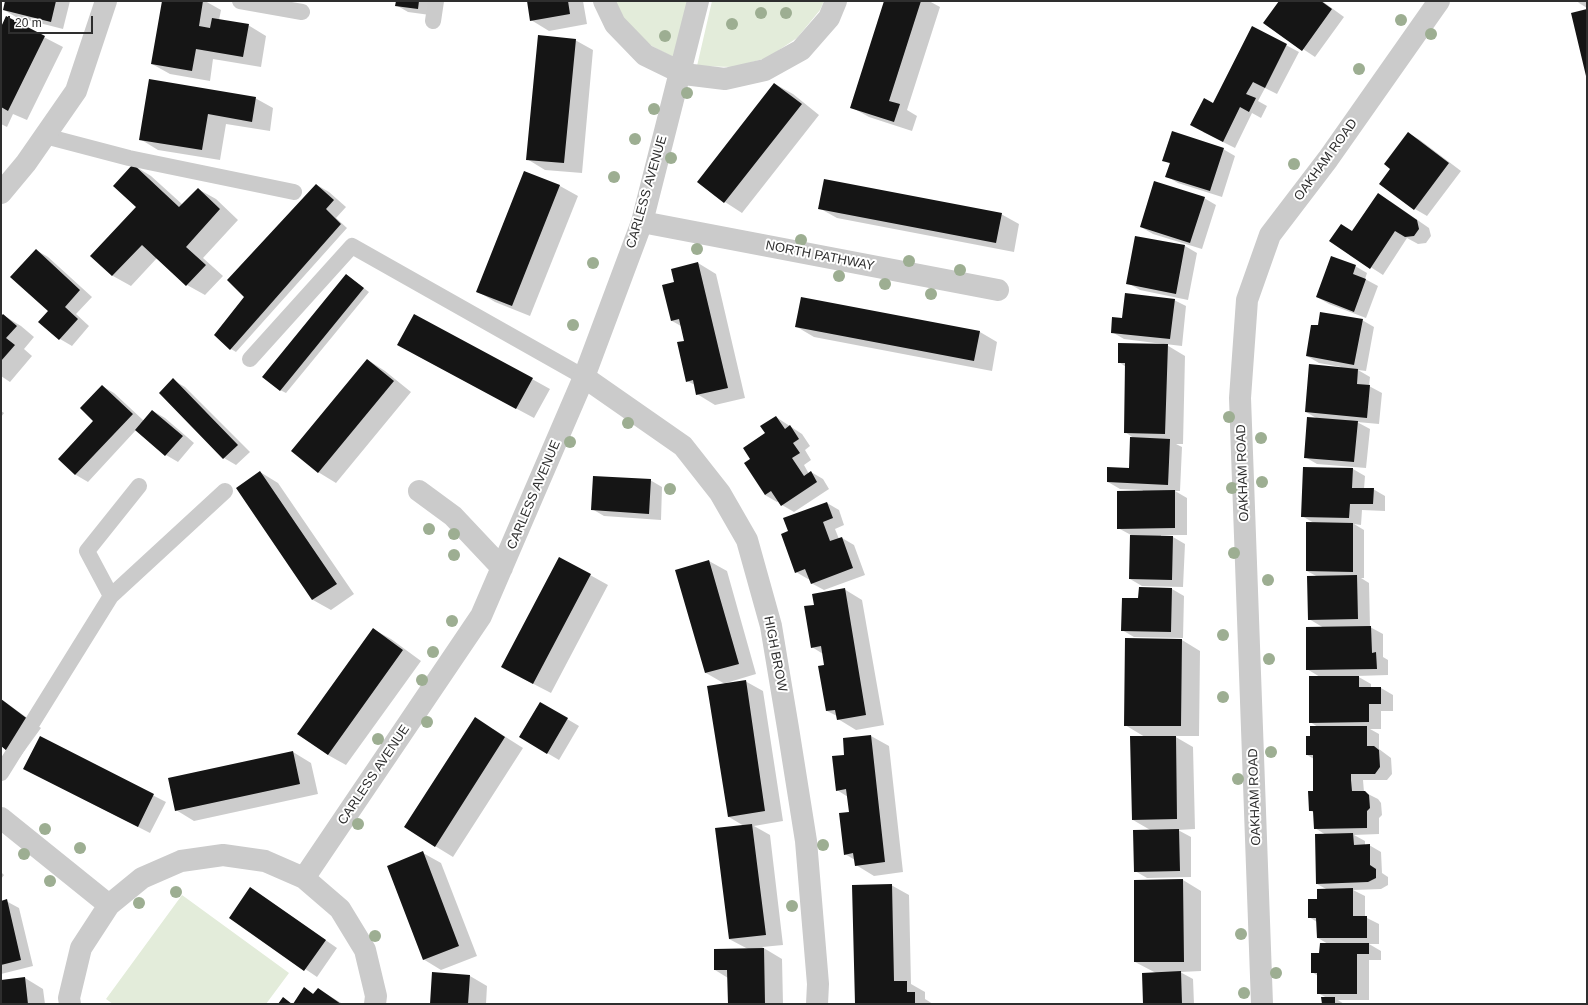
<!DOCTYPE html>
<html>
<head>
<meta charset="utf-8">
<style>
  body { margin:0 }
  #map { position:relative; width:1588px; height:1005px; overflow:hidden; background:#fff; font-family:Helvetica,sans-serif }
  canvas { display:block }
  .frame { position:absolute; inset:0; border:2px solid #2e2e2e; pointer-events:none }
  .scale { position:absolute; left:8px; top:16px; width:85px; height:18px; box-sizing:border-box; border:2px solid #2e2e2e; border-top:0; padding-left:5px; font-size:12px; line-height:14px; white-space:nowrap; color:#2e2e2e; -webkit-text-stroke:3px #fff; paint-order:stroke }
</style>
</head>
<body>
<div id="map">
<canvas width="1588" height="1005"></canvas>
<div class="frame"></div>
<div class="scale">20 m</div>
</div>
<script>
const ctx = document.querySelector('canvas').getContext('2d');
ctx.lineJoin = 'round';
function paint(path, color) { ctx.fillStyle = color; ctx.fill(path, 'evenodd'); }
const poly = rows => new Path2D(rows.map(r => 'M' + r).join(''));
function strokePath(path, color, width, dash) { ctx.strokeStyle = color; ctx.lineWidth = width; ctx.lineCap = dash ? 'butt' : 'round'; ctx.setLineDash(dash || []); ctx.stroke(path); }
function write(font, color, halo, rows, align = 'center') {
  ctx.font = font + ' Helvetica,sans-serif'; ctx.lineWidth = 4; ctx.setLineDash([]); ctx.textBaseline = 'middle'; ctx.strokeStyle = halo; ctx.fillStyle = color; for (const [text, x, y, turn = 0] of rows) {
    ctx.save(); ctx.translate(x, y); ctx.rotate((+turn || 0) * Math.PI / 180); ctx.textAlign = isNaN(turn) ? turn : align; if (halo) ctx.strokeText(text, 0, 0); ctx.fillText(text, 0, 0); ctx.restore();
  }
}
paint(poly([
  [614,1,693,1,679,60,648,44,623,19],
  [712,1,824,1,820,10,797,38,767,58,733,67,697,66],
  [182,895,289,973,266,1004,113,1004,106,999]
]), '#e3ecda');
paint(poly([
  [6,1,70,1,63,29,16,17,4,10],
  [163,1,205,1,221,10,219,20,248,25,266,36,261,67,213,59,210,81,170,74,152,64],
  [397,1,433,1,430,15,408,12,396,5],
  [528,1,583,1,587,24,549,31,531,20],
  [885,1,929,1,940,7,907,110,917,116,912,131,869,117,851,107],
  [1280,1,1322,1,1344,17,1315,57,1264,23],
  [1577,1,1587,1,1587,8,1579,3],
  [7,18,63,47,27,120,13,114,7,127,1,124,1,30],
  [1252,27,1299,52,1277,94,1265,88,1258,101,1267,106,1261,118,1252,113,1235,148,1203,132,1213,104],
  [575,40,593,50,582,173,545,170,527,159],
  [150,80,255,98,273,108,270,131,226,124,220,160,158,150,140,139],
  [775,84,793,94,819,115,742,213,725,202,698,182],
  [1408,133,1420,140,1461,171,1427,216,1415,209,1381,184,1392,169],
  [1223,149,1235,156,1222,197,1178,183,1166,176,1170,164,1164,160],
  [133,165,151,176,183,205,198,189,216,199,238,220,203,258,223,276,205,295,187,285,157,258,131,286,113,276,92,256,137,207],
  [525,172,560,186,578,196,530,316,495,302,477,291],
  [317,185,329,192,346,207,336,218,347,228,236,352,231,349,246,296],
  [1204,198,1216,205,1202,249,1153,234,1141,227],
  [1390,201,1429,228,1431,236,1426,243,1418,244,1407,238,1383,275,1330,241,1352,232],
  [819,208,1001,214,1019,224,1014,252,837,218],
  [1185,246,1197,253,1188,300,1140,290,1128,283],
  [36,250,48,257,92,297,76,314,89,326,72,346,60,339,40,322,50,311],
  [698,263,716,274,745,398,715,405,697,394,695,385,687,381,685,341,681,326,672,321,675,283],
  [1355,266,1367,273,1365,279,1378,286,1366,318,1329,304,1317,297],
  [346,275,369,292,286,393,280,390],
  [1174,300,1186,306,1182,346,1165,344,1185,356,1183,444,1176,444,1182,447,1180,491,1175,491,1187,498,1187,535,1161,535,1161,537,1173,537,1185,544,1183,587,1142,586,1130,579,1131,535,1118,528,1143,490,1120,489,1108,482,1130,469,1135,439,1125,432,1126,367,1119,362,1163,345,1163,344,1124,339,1112,332,1123,319],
  [3,315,21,326,34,337,24,349,32,356,10,382,1,376,1,318],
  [1362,320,1374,327,1366,371,1358,370,1370,377,1369,386,1382,393,1379,424,1357,422,1370,429,1366,468,1317,464,1305,457,1318,419,1306,412,1341,367,1319,363,1307,356],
  [797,327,980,332,997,342,992,371,814,337],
  [416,355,532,379,550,389,534,418],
  [368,360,385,371,411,392,336,483,318,472],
  [173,380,185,387,250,452,236,465,224,458,160,393],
  [102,386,114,393,144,421,153,411,165,418,194,443,178,462,166,455,136,430,88,482,76,475,59,459,95,421],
  [1,411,4,413,1,417],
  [776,417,802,434,810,446,805,450,811,460,804,465,809,474,811,472,823,479,829,489,794,512,782,505,779,501,777,502,765,495,751,460],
  [1353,469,1365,476,1364,489,1373,489,1385,496,1385,511,1362,510,1361,525,1354,524,1364,530,1364,578,1361,578,1369,583,1370,627,1383,634,1383,657,1388,660,1388,675,1357,676,1371,684,1371,688,1381,688,1393,695,1393,711,1381,711,1381,729,1370,729,1379,734,1379,749,1391,758,1392,774,1387,780,1363,780,1364,792,1378,799,1381,803,1382,815,1379,818,1379,834,1354,835,1365,841,1365,845,1369,845,1381,852,1382,873,1388,877,1388,885,1381,889,1353,890,1365,896,1365,917,1379,924,1379,944,1369,944,1381,951,1381,960,1369,960,1369,1000,1338,1000,1344,1004,1323,1004,1327,998,1318,993,1318,976,1312,972,1320,954,1328,944,1318,938,1317,922,1309,917,1318,900,1328,890,1317,884,1326,835,1315,828,1314,813,1310,810,1314,792,1314,759,1307,755,1311,737,1318,727,1310,722,1320,677,1307,669,1324,628,1309,619,1318,577,1307,571,1314,523,1302,516],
  [260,472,278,483,354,594,331,610,313,600,237,488],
  [650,480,662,487,661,520,604,516,592,509],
  [827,503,839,510,844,525,835,529,839,539,842,538,854,545,865,575,824,590,811,583,810,579,808,579,796,572,789,532],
  [709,561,727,571,756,674,726,683,726,684,745,681,763,691,783,821,754,826,770,835,783,945,762,947,782,959,783,1004,729,1004,728,978,715,970,748,949,729,939,744,826,729,817,725,684,706,673,676,571],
  [590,575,608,585,551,693,520,677],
  [1140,588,1172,589,1184,596,1183,638,1134,637,1122,630,1139,599],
  [844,589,862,600,884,725,856,730,838,719,837,716,827,711,825,666,823,654,812,647,815,605],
  [373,629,391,639,421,661,346,765,328,755,299,734],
  [1182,640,1200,651,1199,736,1174,736,1193,747,1195,829,1178,830,1191,837,1191,877,1147,878,1135,871,1152,831,1133,820,1145,737,1125,725],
  [1,699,41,728,20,757,1,745],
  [540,703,579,726,559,760,520,737],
  [493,729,523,748,453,857,435,846],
  [871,736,889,746,903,872,874,876,856,865,855,860,845,854,850,813,848,797,837,790,846,756],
  [40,738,166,802,150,833,24,769],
  [293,752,311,763,318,794,194,821,176,810],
  [423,853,441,863,477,956,441,970,423,959],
  [1,872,4,875,1,879],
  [1183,880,1201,891,1201,971,1180,972,1193,979,1194,1004,1144,1004,1156,973,1135,962],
  [891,885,909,895,911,984,925,992,925,999,933,1004,856,1004],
  [262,896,337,948,317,977,230,918],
  [6,901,19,908,33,966,1,974,1,902],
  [470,976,487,986,486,1004,431,1004],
  [25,978,43,989,45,1004,1,1004,1,981],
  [304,989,314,994,318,989,343,1004,294,1004]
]), '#0003');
paint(poly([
  [5,1,56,1,51,22,3,10],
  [162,1,203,1,199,26,210,28,212,18,249,24,243,57,196,49,192,71,151,64],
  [396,1,419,1,418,9,395,6],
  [527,1,568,1,570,14,530,21],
  [884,1,921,1,889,101,900,104,894,122,850,108],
  [1279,1,1321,1,1332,9,1302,51,1263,23],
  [1587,9,1587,76,1586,76,1571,13],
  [6,16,45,36,8,111,1,107,1,27],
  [1252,26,1287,44,1265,88,1253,82,1246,94,1256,98,1249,112,1240,107,1223,142,1190,125,1204,98,1213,103],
  [538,35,576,39,564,163,526,160],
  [149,79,256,97,252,122,208,114,202,150,139,140],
  [774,83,802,104,724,203,697,182],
  [1172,131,1224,148,1210,191,1165,177,1170,163,1162,161],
  [1408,132,1449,163,1414,210,1379,184,1390,169,1384,164],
  [133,164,179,207,198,188,220,209,186,247,206,265,186,286,142,245,112,276,90,256,136,207,113,186],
  [524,171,560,185,512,306,476,292],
  [824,179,1002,213,996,243,818,209],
  [1154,181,1205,197,1190,243,1140,227],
  [316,184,334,200,326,209,341,224,230,350,214,335,244,297,227,280],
  [1378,193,1417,220,1419,229,1414,236,1405,237,1395,231,1370,269,1329,241,1341,224,1352,231],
  [1135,236,1185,245,1176,294,1126,284],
  [36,249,80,290,65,307,78,319,59,340,38,322,48,311,10,277],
  [1331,256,1356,265,1353,274,1366,279,1354,312,1316,297],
  [698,262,728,388,696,395,693,380,686,382,677,342,684,341,679,319,671,321,662,285,674,282,671,269],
  [346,274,364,288,280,391,262,377],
  [1125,293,1175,299,1170,339,1111,333,1112,317,1122,318],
  [801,297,980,331,974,361,795,327],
  [1320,312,1363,319,1354,365,1306,356,1311,325,1318,325],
  [3,314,17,326,6,338,15,345,1,361,1,316],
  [414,314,533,378,516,409,397,345],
  [1118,343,1168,344,1165,434,1124,433,1125,363,1118,363],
  [367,359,394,381,318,473,291,451],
  [1309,364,1358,369,1357,384,1370,385,1367,418,1305,412],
  [173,378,238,445,223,459,159,393],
  [102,385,133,414,75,475,58,459,93,421,80,408],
  [152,410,183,436,165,456,135,430],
  [776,416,785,429,790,425,799,439,793,443,800,453,792,458,804,476,811,471,817,482,781,506,771,491,765,495,744,463,750,459,743,448,765,433,760,426],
  [1307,417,1358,421,1354,462,1304,458],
  [1130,437,1170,439,1168,485,1107,482,1107,467,1129,468],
  [1303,467,1353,468,1352,488,1374,488,1373,504,1350,504,1349,518,1301,517],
  [260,471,337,584,312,600,236,488],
  [593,476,651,479,649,514,591,510],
  [1175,490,1175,528,1117,529,1117,491],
  [827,502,833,518,823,522,830,541,842,537,853,568,811,584,805,569,795,573,781,534,788,531,783,518],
  [1306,522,1353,523,1353,572,1306,571],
  [1130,535,1173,536,1172,580,1129,579],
  [559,557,591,574,533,684,501,667],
  [709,560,739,664,705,673,675,570],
  [1357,575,1358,619,1308,620,1307,576],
  [1139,587,1172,588,1171,632,1121,631,1122,598,1138,598],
  [845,588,866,715,837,720,835,710,826,711,818,666,824,665,821,646,811,648,804,606,814,605,812,594],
  [1371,626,1372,653,1376,652,1377,669,1306,670,1306,627],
  [373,628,403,650,328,755,297,734],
  [1125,638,1182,639,1181,726,1124,726],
  [1309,676,1359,676,1359,687,1381,687,1381,704,1369,704,1369,722,1309,723],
  [746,680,765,811,728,817,707,686],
  [1,699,29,720,7,751,1,746],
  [540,702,568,718,547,754,519,737],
  [475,717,505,737,435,847,404,827],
  [1310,726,1367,726,1367,746,1374,746,1379,750,1380,767,1375,774,1351,774,1351,780,1352,791,1365,791,1369,795,1370,808,1367,811,1367,828,1314,829,1313,811,1309,811,1308,791,1313,791,1313,755,1306,755,1306,736,1310,736],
  [871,735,885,862,855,866,853,853,844,855,839,813,849,812,846,789,836,791,832,756,844,755,843,738],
  [40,736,154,794,138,827,23,769],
  [1130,736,1176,736,1177,819,1132,820],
  [293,751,300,784,175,811,168,778],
  [752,824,766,935,729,939,715,828],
  [1179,829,1180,871,1134,872,1133,830],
  [1353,833,1354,845,1370,844,1370,865,1376,869,1376,878,1368,882,1316,884,1315,834],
  [423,851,459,946,423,960,387,866],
  [1183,879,1184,962,1134,962,1134,880],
  [892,884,894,981,907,981,907,992,915,992,915,1004,855,1004,852,885],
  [250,887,326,940,304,971,229,918],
  [1353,888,1353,916,1367,916,1367,938,1317,938,1316,918,1308,918,1308,899,1317,899,1317,889],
  [7,899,21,960,1,965,1,901],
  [1320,943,1369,943,1369,954,1357,954,1357,994,1317,994,1317,973,1311,973,1311,953,1319,953],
  [764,948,765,1004,728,1004,727,970,714,970,714,949],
  [1181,971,1182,1004,1143,1004,1142,973],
  [432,972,470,975,468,1004,430,1004],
  [25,977,28,1004,1,1004,1,980],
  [304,987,313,994,318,988,341,1004,293,1004],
  [283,997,292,1004,278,1004],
  [1321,997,1335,997,1335,1004,1322,1004]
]), '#151515');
strokePath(poly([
  [240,1,302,12],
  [433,21,436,1],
  [45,136,129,158,294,192],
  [250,359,352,246,584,377],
  [111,596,87,551,139,486],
  [1,773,111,596,225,491]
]), '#cbcbcb', 16);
strokePath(poly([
  [604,1,615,24,645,55,684,74,725,79,765,70,801,50,829,18,836,1],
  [1,193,26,163,76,91,106,1],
  [642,222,998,290],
  [584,377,683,446,720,493,747,540,771,626,788,728,806,841,818,984,817,1004],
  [419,491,453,516,502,568],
  [1,818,109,905],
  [304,878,481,616,584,377,642,222,698,1],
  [70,1004,69,998,81,948,109,905,142,878,181,861,223,855,265,861,304,878,340,909,365,950,376,996,375,1004],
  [1262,1004,1240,398,1247,300,1270,235,1328,159,1439,1]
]), '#cbcbcb', 22);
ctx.fillStyle = '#9dae92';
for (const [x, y] of [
  [761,13],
  [786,13],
  [1401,20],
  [732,24],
  [1431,34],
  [665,36],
  [1359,69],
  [687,93],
  [654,109],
  [635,139],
  [671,158],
  [1294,164],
  [614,177],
  [801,240],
  [697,249],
  [909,261],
  [593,263],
  [960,270],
  [839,276],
  [885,284],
  [931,294],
  [573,325],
  [1229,417],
  [628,423],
  [1261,438],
  [570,442],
  [1262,482],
  [1232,488],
  [670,489],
  [429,529],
  [454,534],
  [1234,553],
  [454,555],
  [1268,580],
  [452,621],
  [1223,635],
  [433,652],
  [1269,659],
  [422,680],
  [1223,697],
  [427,722],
  [378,739],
  [1271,752],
  [1238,779],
  [358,824],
  [45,829],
  [823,845],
  [80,848],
  [24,854],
  [50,881],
  [176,892],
  [139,903],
  [792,906],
  [1241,934],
  [375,936],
  [1276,973],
  [1244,993]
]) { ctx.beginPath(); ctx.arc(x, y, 6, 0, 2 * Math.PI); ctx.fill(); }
write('13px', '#2e2e2e', '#fff', [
  ["OAKHAM ROAD",1326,160,-54],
  ["CARLESS AVENUE",647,192,-74],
  ["NORTH PATHWAY",820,256,11],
  ["OAKHAM ROAD",1243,473,-92],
  ["CARLESS AVENUE",534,495,-67],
  ["HIGH BROW",775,654,79],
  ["CARLESS AVENUE",374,775,-56],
  ["OAKHAM ROAD",1255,797,-92]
]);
</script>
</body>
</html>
